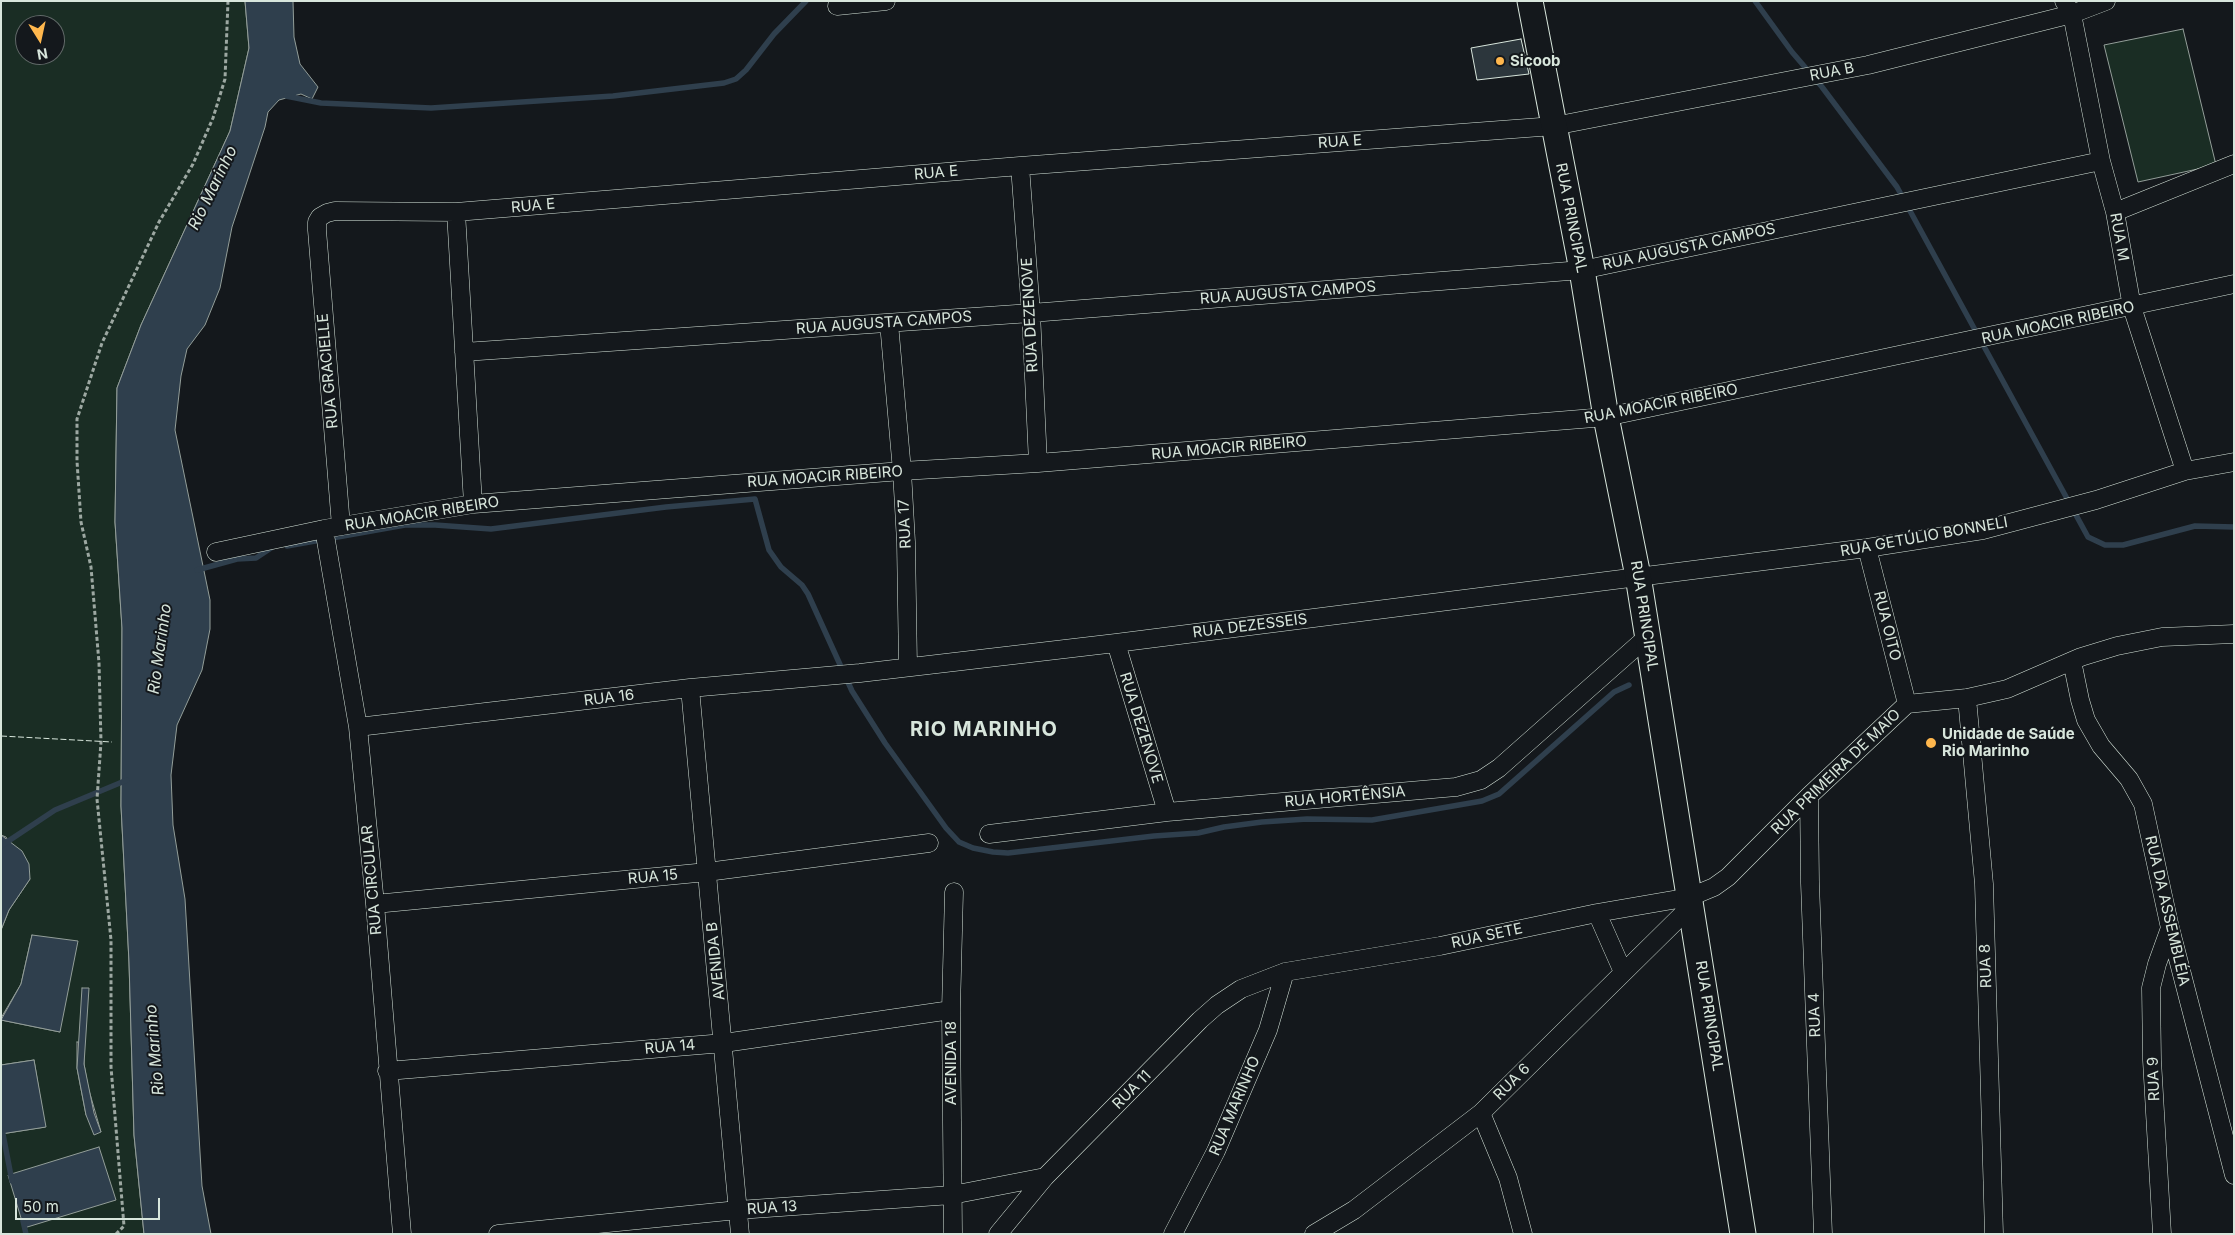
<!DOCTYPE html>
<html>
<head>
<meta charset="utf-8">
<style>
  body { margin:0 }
  #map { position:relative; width:2235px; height:1235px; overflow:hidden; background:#14181c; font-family:Inter,sans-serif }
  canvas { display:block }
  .frame { position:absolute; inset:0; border:2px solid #d8e6dc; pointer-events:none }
  .north { position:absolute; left:15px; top:15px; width:50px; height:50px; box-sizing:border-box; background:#14181c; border:1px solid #626a69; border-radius:50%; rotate:170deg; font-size:14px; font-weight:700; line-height:20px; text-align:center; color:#d8e6dc }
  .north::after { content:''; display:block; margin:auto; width:18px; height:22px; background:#ffb74d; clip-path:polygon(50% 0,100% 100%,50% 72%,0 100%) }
  .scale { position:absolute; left:15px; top:1198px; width:145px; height:22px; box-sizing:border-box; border:2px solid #d8e6dc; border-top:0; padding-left:6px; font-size:15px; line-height:18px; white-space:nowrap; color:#d8e6dc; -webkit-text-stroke:4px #14181c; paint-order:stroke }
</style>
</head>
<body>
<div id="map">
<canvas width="2235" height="1235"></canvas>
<div class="frame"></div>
<div class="north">N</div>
<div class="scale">50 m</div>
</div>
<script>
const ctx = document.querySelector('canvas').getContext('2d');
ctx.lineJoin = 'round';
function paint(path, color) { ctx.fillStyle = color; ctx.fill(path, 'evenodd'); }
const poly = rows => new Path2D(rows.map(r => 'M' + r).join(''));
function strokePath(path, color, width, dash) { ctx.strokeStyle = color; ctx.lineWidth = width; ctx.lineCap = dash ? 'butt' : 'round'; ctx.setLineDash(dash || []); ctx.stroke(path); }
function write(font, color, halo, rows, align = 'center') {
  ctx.font = font + ' Inter,sans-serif'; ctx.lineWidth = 4; ctx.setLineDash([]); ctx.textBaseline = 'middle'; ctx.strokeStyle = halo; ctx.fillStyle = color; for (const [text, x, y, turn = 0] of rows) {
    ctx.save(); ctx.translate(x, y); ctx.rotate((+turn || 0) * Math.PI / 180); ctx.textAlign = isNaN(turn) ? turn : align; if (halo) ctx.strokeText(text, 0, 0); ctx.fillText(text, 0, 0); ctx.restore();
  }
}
const green = poly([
  [1,1,245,1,249,48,230,131,141,325,117,388,115,522,122,628,121,806,129,962,134,1135,144,1234,1,1234,1,1134,45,1127,34,1060,1,1065,1,1020,60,1032,32,935,21,984,1,1018,1,930,9,910,30,879,6,837,1,835,1,1],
  [25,25,55,25,55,55,25,55,25,25],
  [77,1042,84,1043,84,1064,88,1087,101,1132,86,1115,77,1068,77,1042],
  [2183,29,2216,165,2138,182,2104,45,2183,29]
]);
paint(green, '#1a2d24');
strokePath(green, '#939e99', 1);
const water = poly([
  [245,1,293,1,294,37,300,64,318,87,312,99,301,94,279,100,268,112,265,127,232,227,220,288,205,325,187,349,181,376,175,430,210,600,210,629,202,670,177,725,171,775,173,825,185,899,202,1186,211,1234,144,1234,134,1135,129,962,121,806,122,628,115,522,117,388,141,325,230,131,249,48,245,1],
  [1,835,22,851,29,864,30,879,9,910,1,930,1,835],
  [32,935,78,941,60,1032,1,1020,21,984,32,935],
  [82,988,89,988,84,1064,94,1113,101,1132,94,1135,86,1115,77,1068,82,988],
  [34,1060,46,1127,1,1134,1,1065,34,1060],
  [99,1147,116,1200,24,1228,8,1175,99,1147]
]);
paint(water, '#2f3f4d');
strokePath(water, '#939e99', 1);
strokePath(poly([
  [1755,1,1792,52,1822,87,1897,187,2088,537,2105,545,2123,545,2195,526,2234,527],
  [286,96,321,103,431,108,613,96,724,83,736,79,746,70,774,34,806,1],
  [287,546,405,525,435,525,491,529,666,507,755,499,769,550,781,567,802,585,808,594,852,691,885,743,946,828,959,842,973,848,993,852,1008,853,1154,836,1198,833,1224,827,1262,822,1307,819,1372,820,1482,801,1499,794,1614,692,1629,685],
  [197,570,237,559,256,558,271,548],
  [1,846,55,810,127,780],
  [2,1129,12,1181],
  [23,1221,26,1234]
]), '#2f3f4d', 5.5);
const building = poly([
  [1521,39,1529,74,1477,80,1471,48,1521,39]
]);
paint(building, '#2c363c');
strokePath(building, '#d8e6dc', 1);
const minor = poly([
  [2064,1,2072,14,2101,161,2115,212,2132,307,2185,471],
  [837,6,886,1],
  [1020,166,1031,313,1038,463],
  [456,212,473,504],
  [2115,212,2234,164],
  [889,323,902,471,906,542,908,666],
  [464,352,1031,313,1582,270,2101,161],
  [341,526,317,230,317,222,320,217,327,213,335,211,456,212,1020,166,1554,126,1868,65,2072,14,2106,1],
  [324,529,358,727,375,904,402,1234],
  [1867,548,1907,704],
  [216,552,324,529,473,504,902,471,1038,463,1606,417,2234,284],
  [1116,643,1167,812],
  [2072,661,2080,700,2086,720,2101,746,2129,779,2143,804,2170,928,2234,1175],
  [690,688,740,1234],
  [1967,698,1984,884,1994,1234],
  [358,727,690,688,860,673,1116,643,1867,548,1983,530,2096,500,2185,471,2234,462],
  [1809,796,1810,883,1823,1234],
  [989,834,1167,812,1456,787,1481,780,1499,768,1647,637],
  [375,904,707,872,929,843],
  [1597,913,1623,972],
  [387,1071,724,1043,951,1010],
  [1481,1113,1508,1178,1523,1234],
  [498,1234,738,1210,952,1195,1045,1177],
  [953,1234,951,1010,954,892],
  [998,1234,1045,1177,1200,1020,1217,1005,1241,989,1285,972,1440,946,1597,913,1690,897,1714,887,1728,877,1809,796,1907,704,1967,698,2007,689,2081,657,2117,646,2162,637,2234,634],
  [1173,1234,1216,1151,1268,1030,1285,972],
  [1314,1234,1354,1210,1481,1113,1691,906],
  [2162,1234,2152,1060,2151,988,2157,964,2170,928]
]);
const secondary = poly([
  [1530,1,1582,270,1606,417,1638,576,1743,1234]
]);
strokePath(minor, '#d8e6dc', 19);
strokePath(secondary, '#d8e6dc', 27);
strokePath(poly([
  [116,1234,124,1226,111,1067,111,940,97,799,101,742,99,663,91,567,81,522,77,461,77,419,102,343,159,222,193,164,213,118,225,79,228,1]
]), '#9da8a2', 3, [4, 2.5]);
strokePath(minor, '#14181c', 18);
strokePath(secondary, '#14181c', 25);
strokePath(poly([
  [1,736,112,742]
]), '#d8e6dc', 1, [6, 2.5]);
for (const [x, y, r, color] of [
  [1500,61,5,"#ffb74d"],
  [1931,743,6,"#ffb74d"]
]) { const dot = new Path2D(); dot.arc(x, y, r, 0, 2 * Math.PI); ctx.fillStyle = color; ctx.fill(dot); strokePath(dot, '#14181c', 2); }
write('bold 15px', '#d8e6dc', '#14181c', [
  ["Sicoob",1510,61],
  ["Unidade de Saúde",1942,734],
  ["Rio Marinho",1942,751]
], 'left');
write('15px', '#d8e6dc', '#14181c', [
  ["RUA B",1832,72,-11],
  ["RUA E",1340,142,-4],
  ["RUA E",936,173,-5],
  ["RUA E",533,206,-5],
  ["RUA PRINCIPAL",1571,218,79],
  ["RUA M",2119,237,80],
  ["RUA AUGUSTA CAMPOS",1689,247,-12],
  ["RUA AUGUSTA CAMPOS",1288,293,-4],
  ["RUA DEZENOVE",1030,315,-93],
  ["RUA AUGUSTA CAMPOS",884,323,-4],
  ["RUA MOACIR RIBEIRO",2058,323,-12],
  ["RUA GRACIELLE",328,371,-95],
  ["RUA MOACIR RIBEIRO",1661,404,-11],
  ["RUA MOACIR RIBEIRO",1229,448,-5],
  ["RUA MOACIR RIBEIRO",825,477,-4],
  ["RUA MOACIR RIBEIRO",422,514,-9],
  ["RUA 17",905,524,-93],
  ["RUA GETÚLIO BONNELI",1924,537,-10],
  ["RUA PRINCIPAL",1644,616,81],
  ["RUA DEZESSEIS",1250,626,-7],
  ["RUA OITO",1887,626,76],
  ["RUA 16",609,698,-7],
  ["RUA DEZENOVE",1141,728,73],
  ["RUA PRIMEIRA DE MAIO",1836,772,-44],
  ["RUA HORTÊNSIA",1345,797,-5],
  ["RUA 15",653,877,-5],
  ["RUA CIRCULAR",372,880,-95],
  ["RUA DA ASSEMBLÉIA",2167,911,77],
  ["RUA SETE",1487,936,-12],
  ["AVENIDA B",716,961,-96],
  ["RUA 8",1986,966,-92],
  ["RUA 4",1815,1015,-92],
  ["RUA PRINCIPAL",1709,1016,81],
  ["RUA 14",670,1047,-5],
  ["AVENIDA 18",951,1063,-90],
  ["RUA 9",2154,1079,-92],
  ["RUA 6",1512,1082,-45],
  ["RUA 11",1132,1090,-45],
  ["RUA MARINHO",1235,1106,-67],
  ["RUA 13",772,1208,-4]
]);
write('italic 16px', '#d8e6dc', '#14181c', [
  ["Rio Marinho",213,188,-64],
  ["Rio Marinho",160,649,-82],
  ["Rio Marinho",155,1050,-95]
]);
ctx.letterSpacing = '1px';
write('bold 20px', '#d8e6dc', '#14181c', [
  ["RIO MARINHO",984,730]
]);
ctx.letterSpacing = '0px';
</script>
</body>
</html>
